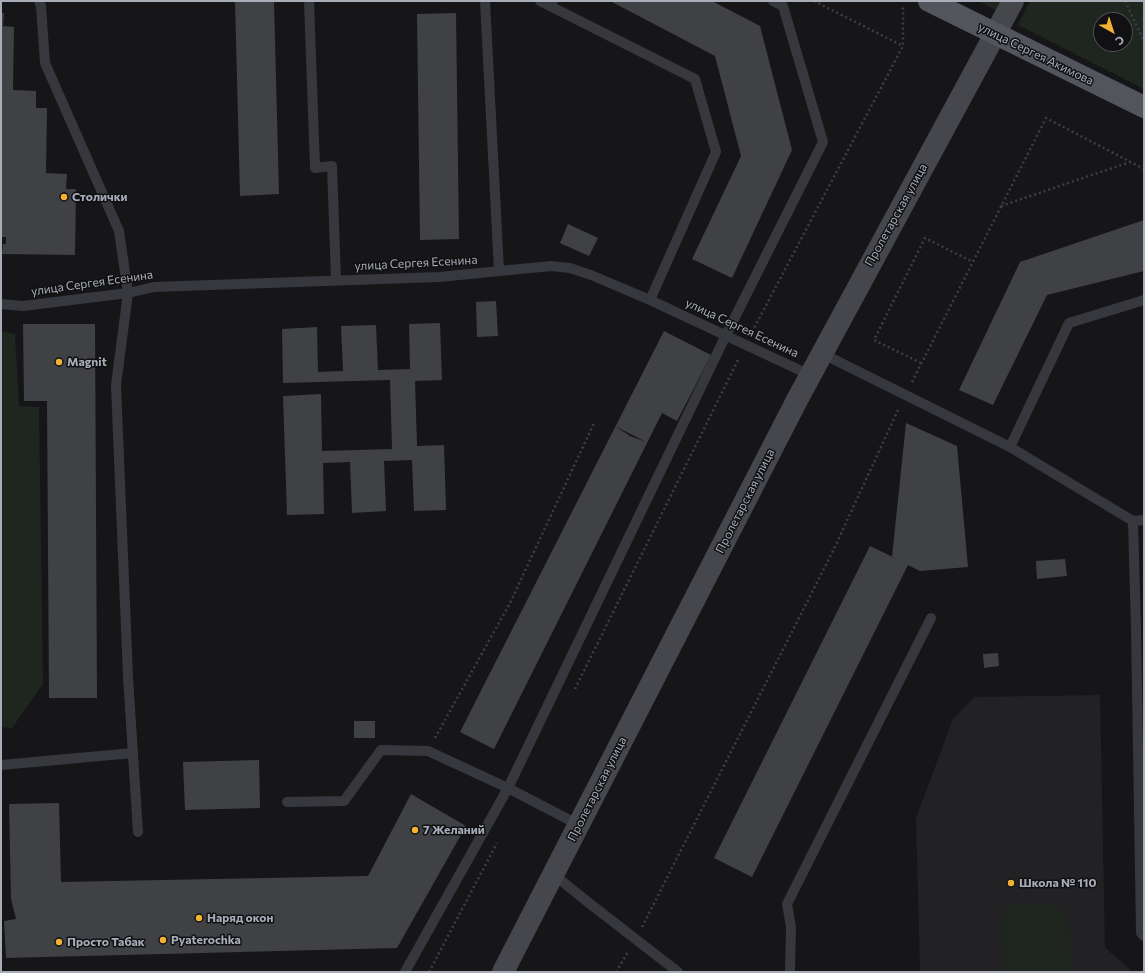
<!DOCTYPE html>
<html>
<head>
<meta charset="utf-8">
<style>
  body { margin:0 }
  #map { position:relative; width:1145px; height:973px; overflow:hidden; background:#161618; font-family:Commissioner,sans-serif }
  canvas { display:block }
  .frame { position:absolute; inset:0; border:2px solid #a8adb8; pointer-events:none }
  .north { position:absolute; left:1093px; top:12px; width:40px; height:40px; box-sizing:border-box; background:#111113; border:1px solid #4d4f55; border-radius:50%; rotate:141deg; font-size:11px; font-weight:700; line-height:16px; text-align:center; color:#a8adb8 }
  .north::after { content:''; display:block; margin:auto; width:14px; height:18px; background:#f2b134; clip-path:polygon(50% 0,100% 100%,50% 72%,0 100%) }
</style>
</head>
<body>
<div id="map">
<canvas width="1145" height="973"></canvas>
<div class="frame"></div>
<div class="north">С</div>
</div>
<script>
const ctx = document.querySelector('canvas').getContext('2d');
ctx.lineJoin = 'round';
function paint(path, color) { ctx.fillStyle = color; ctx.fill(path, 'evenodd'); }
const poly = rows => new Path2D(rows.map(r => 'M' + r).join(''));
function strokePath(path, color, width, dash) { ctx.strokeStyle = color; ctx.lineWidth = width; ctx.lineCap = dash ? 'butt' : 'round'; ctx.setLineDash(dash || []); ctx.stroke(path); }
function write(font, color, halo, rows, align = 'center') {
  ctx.font = font + ' Commissioner,sans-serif'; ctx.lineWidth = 3; ctx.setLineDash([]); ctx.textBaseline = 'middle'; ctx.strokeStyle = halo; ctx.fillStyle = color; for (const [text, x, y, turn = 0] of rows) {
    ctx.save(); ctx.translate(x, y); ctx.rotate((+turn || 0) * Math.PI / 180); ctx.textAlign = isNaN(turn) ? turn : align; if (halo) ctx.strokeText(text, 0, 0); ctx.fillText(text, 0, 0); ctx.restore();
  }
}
paint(poly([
  [1100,695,1105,948,1133,972,920,972,916,818,953,719,974,697]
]), '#222225');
paint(poly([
  [978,1,1003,1,998,11],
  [1030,1,1144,1,1144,89,1018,25],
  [1101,20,1125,20,1125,44,1101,44],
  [1,331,15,334,19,406,39,407,43,684,12,728,1,727],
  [1013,904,1055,905,1065,912,1068,921,1071,972,1004,972,1003,916,1005,909]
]), '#1e261f');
paint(poly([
  [235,1,274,1,279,194,240,196],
  [613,1,712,1,760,26,792,150,732,278,692,259,741,156,715,56,612,2],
  [1,13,4,13,3,26,14,27,13,90,36,91,36,108,47,108,46,173,67,174,66,189,76,189,75,255,2,254,3,244,6,244,6,237,1,237],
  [456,13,459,239,420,240,417,14],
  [1144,220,1144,271,1047,295,993,405,959,390,1020,262],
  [568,224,598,238,589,256,560,243],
  [496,301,498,336,477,337,476,302],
  [440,323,442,380,415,381,417,446,444,445,446,510,414,511,412,460,384,461,386,511,352,513,350,462,323,463,324,514,287,515,283,396,321,394,322,451,392,449,390,380,283,383,282,329,317,327,318,372,343,371,341,326,376,325,378,370,410,369,409,324],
  [23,324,95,324,97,698,49,698,47,401,24,401],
  [664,331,711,355,677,421,662,413,494,749,460,732],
  [615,426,646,442,630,436],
  [906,423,957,446,968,567,920,571,908,565,752,877,714,858,870,546,901,561,892,557],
  [1065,559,1067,576,1037,579,1036,561],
  [998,653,999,666,984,668,983,654],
  [354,721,375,721,375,738,354,738],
  [259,760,260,808,185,810,183,762],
  [411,794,466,826,397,948,6,958,4,921,16,919,11,899,9,804,59,803,61,882,368,876]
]), '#404145');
strokePath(poly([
  [814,1,903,46],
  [1125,1,1144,41],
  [1001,206,1130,162],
  [752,332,903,46,903,6],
  [921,363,874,340,925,238,973,262],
  [912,382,1046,118,1144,169],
  [575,689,739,358],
  [435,738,510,603,595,421],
  [642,927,833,551,899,408],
  [429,972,497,843],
  [616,972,628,952]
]), '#3d3f44', 2.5, [2, 3]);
strokePath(poly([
  [39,1,41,6,45,63,119,231,128,293,116,385,128,677,138,832],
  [309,1,315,168,332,166,336,280],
  [485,1,499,271],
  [540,1,550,6,553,1],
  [550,6,695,79,716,152,650,300],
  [1,304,23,306,128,293,154,287,439,277,551,266,570,268,591,275,650,300,810,375],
  [821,353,1010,447,1133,521,1144,520],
  [1010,447,1069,323,1144,300],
  [1133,521,1136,628,1141,933,1144,936],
  [1,765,133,753],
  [287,802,344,801,381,750,428,751,508,788,579,825],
  [553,874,589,903,678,972],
  [405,972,508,788,726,335,823,142,783,6,773,1],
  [790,972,791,927,787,904,931,618]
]), '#37383d', 10);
strokePath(poly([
  [503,972,797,400,1013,1]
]), '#45474d', 22);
strokePath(poly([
  [929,1,1144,107]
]), '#53555c', 22);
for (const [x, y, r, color] of [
  [64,197,4,"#f2b134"],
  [59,362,4,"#f2b134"],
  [415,830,4,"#f2b134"],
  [1011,883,4,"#f2b134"],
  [199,918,4,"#f2b134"],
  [163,940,4,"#f2b134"],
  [59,942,4,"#f2b134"]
]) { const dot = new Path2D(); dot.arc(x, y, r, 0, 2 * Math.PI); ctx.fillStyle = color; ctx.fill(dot); strokePath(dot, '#111113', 1.5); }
write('12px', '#a8adb8', '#111113', [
  ["улица Сергея Акимова",1036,54,26],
  ["Пролетарская улица",896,215,-61],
  ["улица Сергея Есенина",416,263,-3],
  ["улица Сергея Есенина",92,283,-8],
  ["улица Сергея Есенина",742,328,25],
  ["Пролетарская улица",745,501,-63],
  ["Пролетарская улица",597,789,-63]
]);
write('bold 12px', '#a8adb8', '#111113', [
  ["Столички",72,197],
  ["Magnit",67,362],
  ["7 Желаний",423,830],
  ["Школа № 110",1019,883],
  ["Наряд окон",207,918],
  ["Pyaterochka",171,940],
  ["Просто Табак",67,942]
], 'left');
</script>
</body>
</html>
